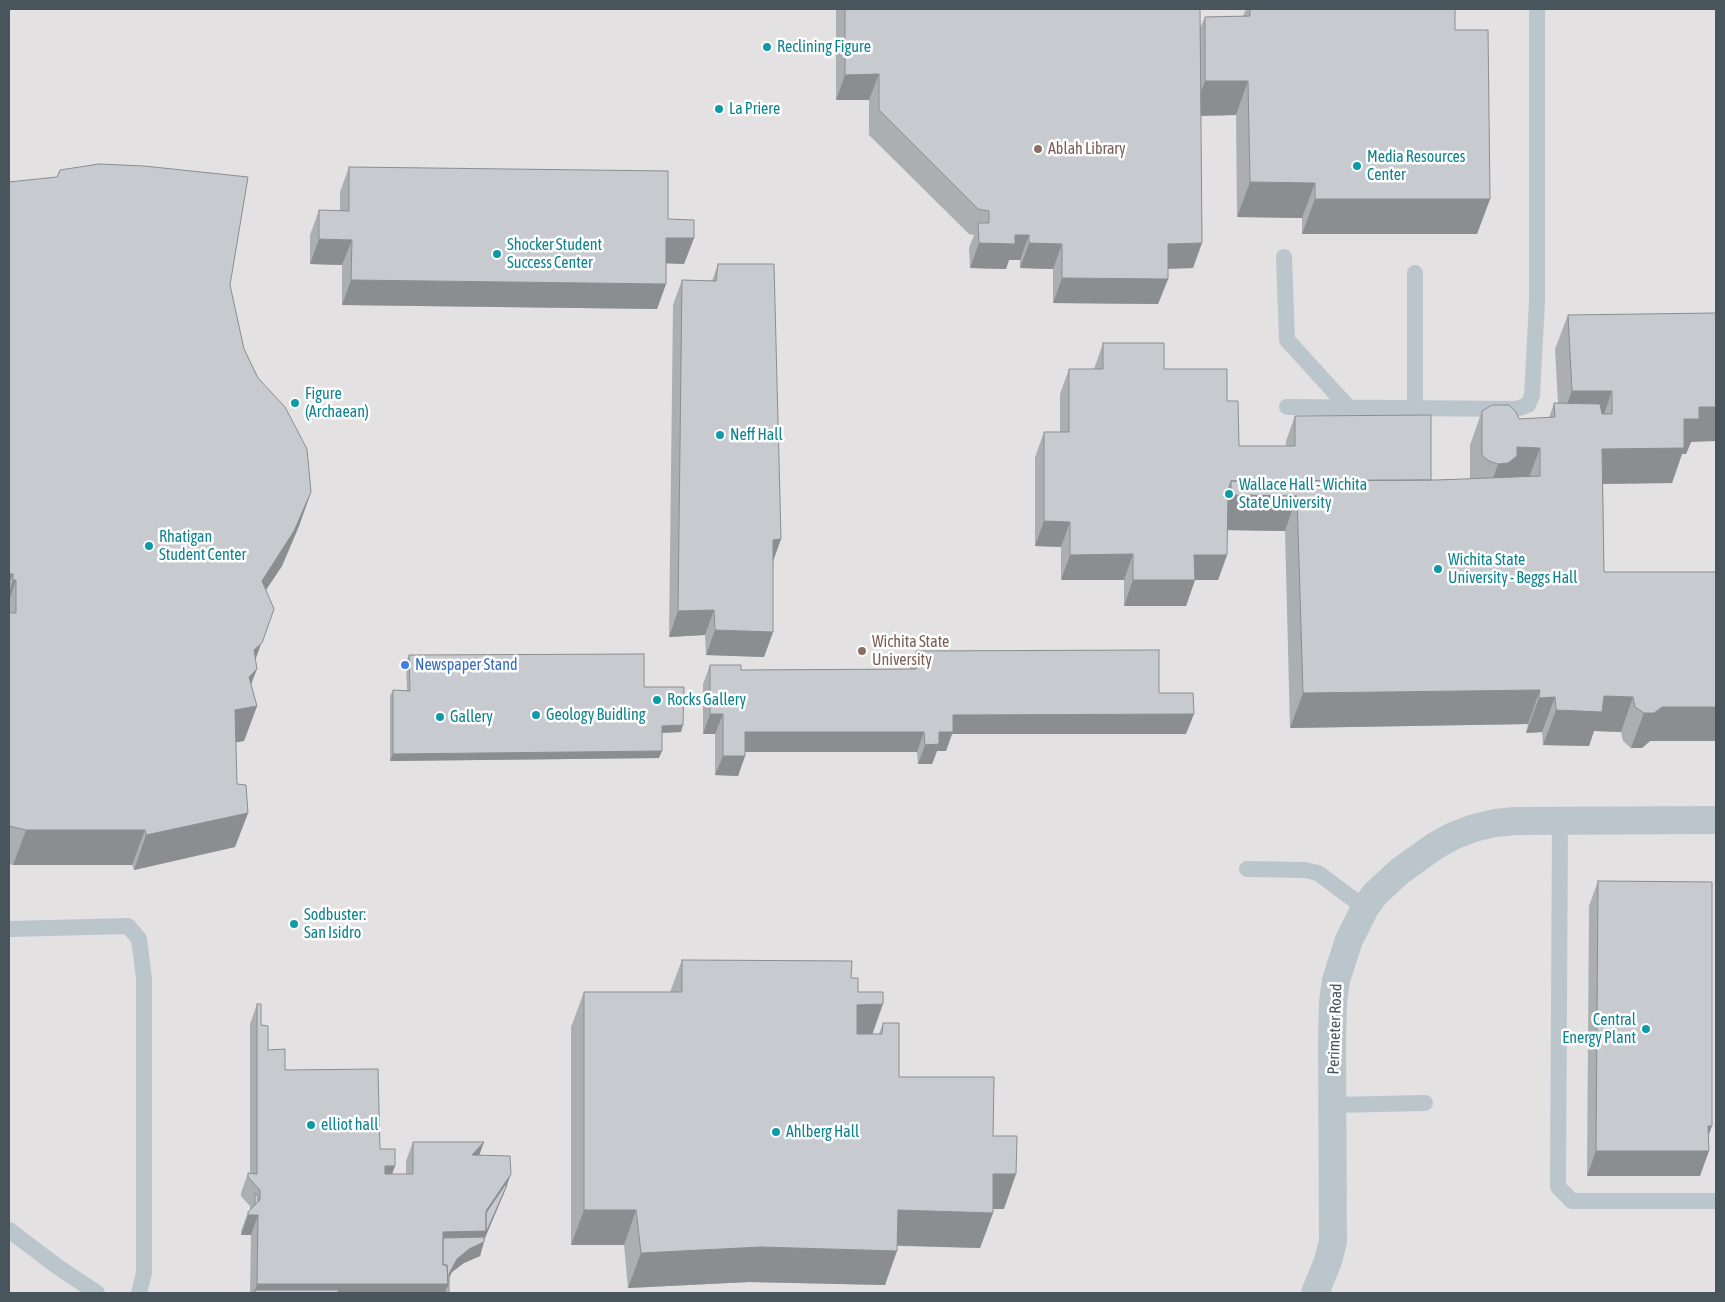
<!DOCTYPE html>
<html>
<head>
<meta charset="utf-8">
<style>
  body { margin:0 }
  #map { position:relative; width:1725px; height:1302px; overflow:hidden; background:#f2f0f0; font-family:"Asap Condensed",sans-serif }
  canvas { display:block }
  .frame { position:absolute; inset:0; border:10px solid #48555d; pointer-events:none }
</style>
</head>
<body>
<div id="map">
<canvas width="1725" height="1302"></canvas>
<div class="frame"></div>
</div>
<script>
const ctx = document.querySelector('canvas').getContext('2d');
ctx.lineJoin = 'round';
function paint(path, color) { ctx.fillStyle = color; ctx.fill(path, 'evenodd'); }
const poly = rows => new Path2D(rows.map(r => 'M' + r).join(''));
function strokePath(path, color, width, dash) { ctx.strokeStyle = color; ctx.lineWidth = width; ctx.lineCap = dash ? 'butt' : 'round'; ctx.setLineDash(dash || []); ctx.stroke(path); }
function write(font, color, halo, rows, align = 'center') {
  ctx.font = font + ' "Asap Condensed",sans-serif'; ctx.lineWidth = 5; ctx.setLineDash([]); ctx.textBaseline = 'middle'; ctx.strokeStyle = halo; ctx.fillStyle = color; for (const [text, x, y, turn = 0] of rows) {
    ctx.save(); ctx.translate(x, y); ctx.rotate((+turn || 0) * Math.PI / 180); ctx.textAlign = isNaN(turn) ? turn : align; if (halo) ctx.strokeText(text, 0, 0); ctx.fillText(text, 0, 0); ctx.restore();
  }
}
paint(poly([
  [9,9,1716,9,1716,1293,9,1293]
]), '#e3e1e2');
strokePath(poly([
  [1284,257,1287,340,1349,408],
  [1415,273,1415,408],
  [1287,407,1516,409,1528,405,1532,395,1537,302,1537,9],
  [1560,822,1558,1187,1572,1201,1716,1201],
  [1247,869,1305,870,1318,873,1365,908],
  [9,929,128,926,139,939,144,978,144,1273,139,1293],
  [1333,1105,1425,1103],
  [9,1230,58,1267,97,1293]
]), '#bbc6cc', 16);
strokePath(poly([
  [1315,1293,1328,1261,1333,1241,1332,1039,1333,1002,1336,980,1349,940,1365,908,1375,894,1400,871,1435,846,1453,836,1474,828,1495,823,1515,821,1716,820]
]), '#bbc6cc', 28);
paint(poly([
  [836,9,1200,9,1200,28,1205,17,1243,16,1246,9,1455,9,1455,30,1490,199,1477,234,1302,234,1302,218,1237,217,1236,115,1201,116,1193,268,1168,269,1168,279,1158,304,1053,303,1053,269,1020,268,1020,260,1009,260,1006,269,970,268,969,248,974,235,969,234,869,135,869,100,836,100],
  [349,167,668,219,694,238,684,264,666,263,666,284,657,309,342,305,342,265,310,264,310,235,319,210,340,211,340,192],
  [9,182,230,285,244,349,311,492,299,526,282,566,266,590,251,685,257,706,244,741,236,742,237,784,248,813,235,847,134,870,132,865,13,865,9,864],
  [718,264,781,539,773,559,773,632,764,657,706,655,705,635,669,637,673,305,682,280,712,281],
  [1568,315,1691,442,1686,454,1682,454,1672,483,1603,484,1604,572,1716,741,1650,741,1642,748,1631,748,1623,741,1621,732,1594,731,1589,746,1543,745,1542,732,1526,733,1528,724,1290,728,1285,531,1227,530,1227,555,1218,580,1195,580,1186,606,1124,606,1124,580,1061,580,1061,547,1035,546,1035,457,1044,432,1060,432,1060,394,1069,369,1094,369,1103,343,1164,369,1227,401,1239,446,1286,446,1286,441,1295,416,1431,480,1470,479,1470,445,1482,411,1519,419,1549,418,1554,403,1558,403,1555,349],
  [916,651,1159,693,1186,734,952,734,946,751,937,751,932,764,918,764,917,752,745,752,745,756,738,776,715,775,715,734,703,734,703,684,710,665,741,670,909,669],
  [409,655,644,687,681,732,662,733,659,758,390,761,390,696,393,690,407,690,406,662],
  [1598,881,1708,1137,1700,1176,1587,1176,1589,906],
  [682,960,851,978,872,1034,879,1034,883,1023,899,1077,993,1136,1004,1209,993,1209,993,1213,980,1248,897,1246,885,1285,749,1282,628,1288,624,1245,571,1245,571,1027,584,992,670,992],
  [257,1004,261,1025,268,1050,285,1070,380,1149,395,1166,392,1174,406,1174,406,1161,413,1142,484,1142,479,1155,504,1193,484,1239,480,1256,464,1263,452,1272,449,1278,449,1293,250,1293,251,1235,241,1235,241,1231,248,1212,250,1210,250,1206,241,1196,241,1193,248,1173,250,1173,250,1024]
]), '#abafb2');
paint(poly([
  [879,74,869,100,836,100,845,75],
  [1205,81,1248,81,1236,115,1192,116],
  [1250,182,1315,183,1302,218,1237,217],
  [1315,199,1490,199,1477,234,1302,234],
  [1015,235,1029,235,1020,260,1009,260,1006,269,970,268,979,243],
  [666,238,694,238,684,264,657,263],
  [319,239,352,240,342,265,310,264],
  [1029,243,1062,244,1053,269,1020,268],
  [1202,243,1193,268,1158,269,1168,244],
  [1062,278,1168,279,1158,304,1053,303],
  [351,280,666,284,657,309,342,305],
  [1572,391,1612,391,1600,426,1559,426],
  [1699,407,1716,407,1716,441,1691,442,1686,454,1682,454,1672,483,1590,484,1602,449,1684,419],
  [1517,447,1540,448,1527,483,1486,499,1498,464],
  [311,492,299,526,282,566,249,615,262,581],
  [1231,495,1297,496,1285,531,1219,530],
  [1044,521,1070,522,1061,547,1035,546],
  [781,539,772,564,773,540],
  [1133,554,1124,580,1061,580,1070,555],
  [1194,555,1227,555,1218,580,1185,580],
  [9,574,13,574,9,584],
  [13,580,16,580,9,601,9,592],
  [1133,580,1195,580,1186,606,1124,606],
  [274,609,249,677,257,669,244,703,257,706,244,741,222,745,254,650],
  [714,610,705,635,669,637,678,611],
  [715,630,773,632,764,657,706,655],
  [1540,690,1528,724,1290,728,1303,693],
  [1604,696,1633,697,1621,732,1594,731,1589,746,1543,745,1556,710],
  [1555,697,1542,732,1526,733,1539,698],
  [1662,707,1716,707,1716,741,1650,741,1642,748,1631,748,1644,713],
  [710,714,723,714,715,734,703,734],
  [1194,714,1186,734,952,734,946,751,937,751,932,764,918,764,925,745,939,732,953,715],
  [683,725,681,732,659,733,662,726],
  [745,732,924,732,917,752,738,752],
  [662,751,659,758,390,761,393,754],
  [723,756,745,756,738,776,715,775],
  [248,813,235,847,134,870,146,835],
  [26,830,145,830,132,865,13,865],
  [883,1004,871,1038,844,1039,857,1005],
  [1708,1126,1712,1126,1703,1151,1709,1151,1700,1176,1587,1176,1596,1151],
  [484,1142,477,1161,472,1155],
  [385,1166,395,1166,388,1185,378,1185],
  [511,1174,504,1193,483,1243,484,1242,480,1256,464,1263,452,1272,446,1284,448,1284,444,1293,255,1293,255,1290,254,1293,257,1284,441,1251,443,1232,486,1231,502,1196,484,1223,486,1211],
  [993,1174,1016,1174,1004,1209,980,1209],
  [584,1210,636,1210,624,1245,571,1245],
  [898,1210,993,1213,980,1248,885,1245],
  [248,1215,258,1215,251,1235,241,1235],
  [761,1247,897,1251,885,1285,749,1282,628,1288,641,1253]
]), '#8b8e91');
const building = poly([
  [845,9,1200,9,1202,243,1168,244,1168,279,1062,278,1062,244,1029,243,1029,235,1015,235,1015,244,979,243,978,223,989,223,989,211,978,209,879,110,879,74,845,75,845,9],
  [1250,9,1455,9,1455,30,1488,30,1490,199,1315,199,1315,183,1250,182,1248,81,1205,81,1205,17,1250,16,1250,9],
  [99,164,144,166,248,177,230,285,244,349,258,378,285,407,307,449,311,492,294,531,262,581,274,609,262,643,254,650,257,669,249,677,257,706,235,710,237,784,246,785,248,813,146,835,145,830,26,830,9,826,9,613,16,613,16,580,13,580,13,574,9,574,9,182,57,177,60,170,99,164],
  [349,167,668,171,668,219,694,220,694,238,666,238,666,284,351,280,352,240,319,239,319,210,349,211,349,167],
  [718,264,774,264,781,539,773,540,773,632,715,630,714,610,678,611,682,280,716,281,718,264],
  [1716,313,1716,407,1699,407,1699,419,1684,419,1684,448,1602,449,1604,572,1716,572,1716,707,1662,707,1654,713,1644,713,1635,707,1633,697,1604,696,1602,712,1556,710,1555,697,1539,698,1540,690,1303,693,1297,496,1231,495,1231,481,1437,480,1540,476,1540,448,1517,447,1517,456,1508,463,1498,464,1489,461,1482,455,1482,411,1492,405,1509,405,1516,412,1519,419,1555,417,1554,403,1600,404,1602,414,1612,414,1612,391,1572,391,1568,315,1716,313],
  [1103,343,1164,343,1164,369,1227,369,1227,401,1238,401,1239,446,1295,446,1295,416,1431,415,1431,480,1231,481,1228,491,1227,555,1194,555,1195,580,1133,580,1133,554,1070,555,1070,522,1044,521,1044,432,1069,432,1069,369,1103,369,1103,343],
  [1159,650,1159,693,1193,693,1194,714,953,715,953,732,939,732,939,744,925,745,924,732,745,732,745,756,723,756,723,714,710,714,710,665,741,665,741,670,916,669,916,651,1159,650],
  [644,654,644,687,684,687,683,725,662,726,662,751,393,754,393,690,410,691,409,655,644,654],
  [1598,881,1712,882,1712,1126,1708,1126,1709,1151,1596,1151,1598,881],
  [682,960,852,961,851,978,858,978,858,992,883,992,883,1004,857,1005,857,1034,882,1034,883,1023,899,1023,899,1077,994,1077,993,1136,1017,1136,1016,1174,993,1174,993,1213,898,1210,897,1251,761,1247,641,1253,636,1210,584,1210,584,992,682,992,682,960],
  [257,1004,261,1004,261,1025,268,1026,268,1050,285,1049,285,1070,378,1069,380,1149,395,1149,395,1166,385,1166,385,1174,413,1174,413,1142,484,1142,472,1155,510,1156,511,1174,486,1211,486,1231,443,1232,443,1265,447,1265,448,1284,257,1284,258,1215,248,1215,248,1212,260,1200,260,1190,248,1177,248,1173,257,1174,257,1004],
  [505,1185,507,1185,484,1237,484,1242,469,1249,457,1259,449,1274,449,1292,446,1292,448,1284,447,1265,443,1265,443,1238,484,1237,486,1231,486,1213,505,1185],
  [255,1193,258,1196,258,1202,255,1205,255,1193],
  [255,1290,338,1290,338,1293,255,1293,255,1290]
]);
paint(building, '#c7cbcf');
strokePath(building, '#8b8e91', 1);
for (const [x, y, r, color] of [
  [767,47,5,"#0f9aa8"],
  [719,109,5,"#0f9aa8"],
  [1038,149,5,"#8d6e63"],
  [1357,166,5,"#0f9aa8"],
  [497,254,5,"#0f9aa8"],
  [295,403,5,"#0f9aa8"],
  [720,435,5,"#0f9aa8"],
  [1229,494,5,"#0f9aa8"],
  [149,546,5,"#0f9aa8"],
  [1438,569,5,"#0f9aa8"],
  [862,651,5,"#8d6e63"],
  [405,665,5,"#3f7fe0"],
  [657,700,5,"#0f9aa8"],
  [536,715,5,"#0f9aa8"],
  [440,717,5,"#0f9aa8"],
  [294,924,5,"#0f9aa8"],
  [1646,1029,5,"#0f9aa8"],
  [311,1125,5,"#0f9aa8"],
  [776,1132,5,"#0f9aa8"]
]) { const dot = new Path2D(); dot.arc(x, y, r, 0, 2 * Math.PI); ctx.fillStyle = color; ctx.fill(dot); strokePath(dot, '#fff', 2); }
write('16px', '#0d838f', '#fff', [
  ["Reclining Figure",777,47],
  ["La Priere",729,109],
  ["Media Resources",1367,157],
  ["Center",1367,175],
  ["Shocker Student",507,245],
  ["Success Center",507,263],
  ["Figure",305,394],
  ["(Archaean)",305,412],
  ["Neff Hall",730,435],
  ["Wallace Hall - Wichita",1239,485],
  ["State University",1239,503],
  ["Rhatigan",159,537],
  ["Student Center",159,555],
  ["Wichita State",1448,560],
  ["University - Beggs Hall",1448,578],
  ["Rocks Gallery",667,700],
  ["Geology Buidling",546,715],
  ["Gallery",450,717],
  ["Sodbuster:",304,915],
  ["San Isidro",304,933],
  ["Central",1636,1020,"right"],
  ["Energy Plant",1636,1038,"right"],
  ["elliot hall",321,1125],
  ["Ahlberg Hall",786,1132]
], 'left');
write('16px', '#785e54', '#fff', [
  ["Ablah Library",1048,149],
  ["Wichita State",872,642],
  ["University",872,660]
], 'left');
write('16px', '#366cbe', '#fff', [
  ["Newspaper Stand",415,665]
], 'left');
write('16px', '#48555d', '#fff', [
  ["Perimeter Road",1335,1029,-88]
]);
</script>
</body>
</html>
